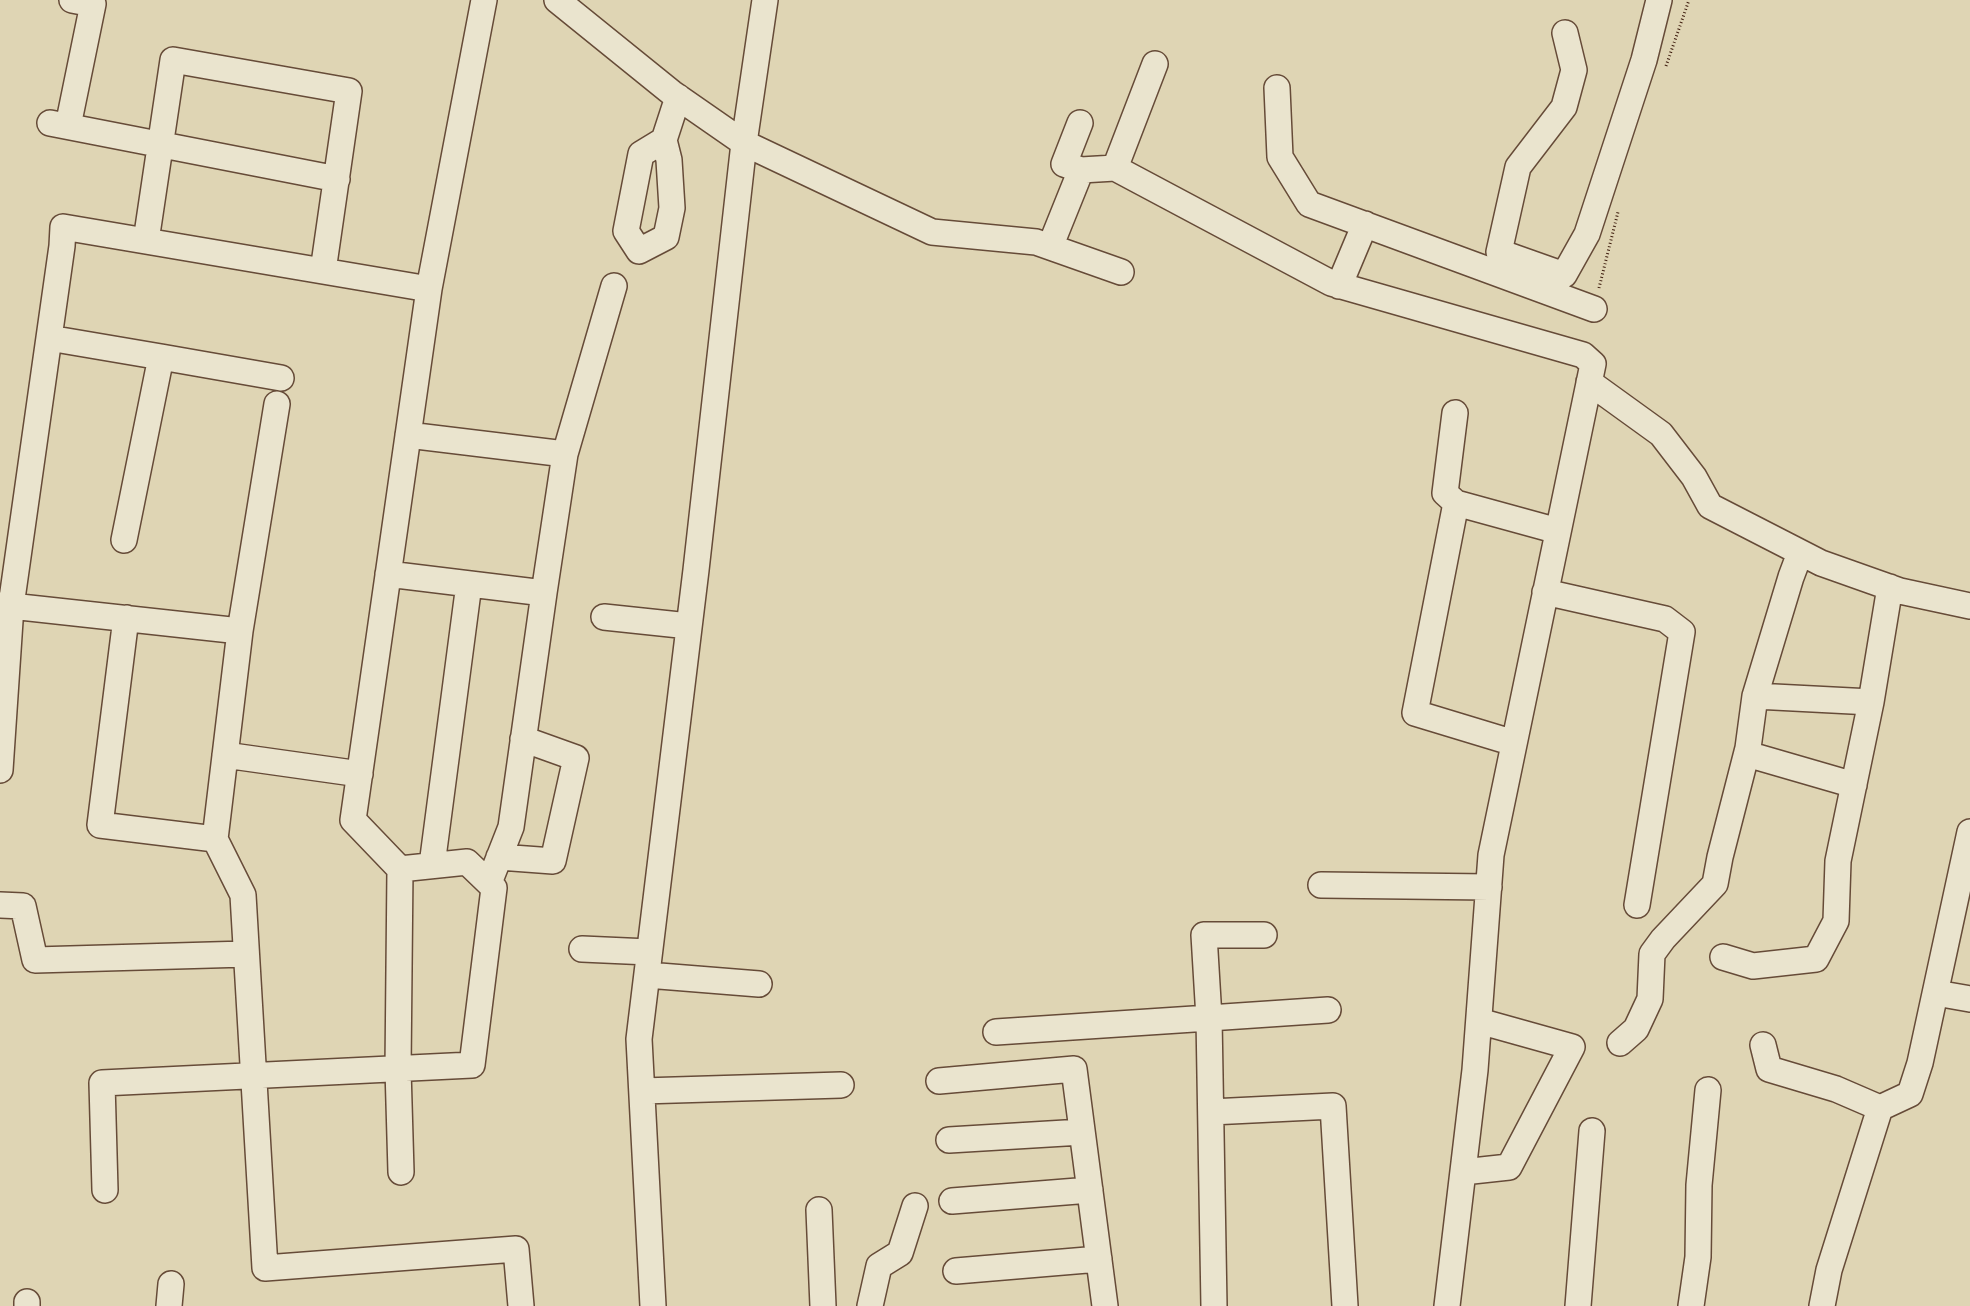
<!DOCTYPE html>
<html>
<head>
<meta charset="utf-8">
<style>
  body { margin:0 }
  canvas { display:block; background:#dfd5b4 }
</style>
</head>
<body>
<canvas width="1970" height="1306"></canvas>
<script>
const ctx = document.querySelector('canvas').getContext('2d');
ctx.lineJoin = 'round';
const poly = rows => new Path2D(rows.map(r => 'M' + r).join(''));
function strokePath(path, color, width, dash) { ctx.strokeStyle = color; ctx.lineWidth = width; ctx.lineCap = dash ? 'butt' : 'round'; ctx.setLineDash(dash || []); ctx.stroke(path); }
const minor = poly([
  [557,0,672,93,744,143,932,232,1036,242,1121,272],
  [1565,33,1574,70,1564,107,1518,167,1499,252,1564,275,1587,234,1644,60,1659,0],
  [1277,88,1280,157,1309,204,1594,309],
  [50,123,337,179],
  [1080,123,1064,164,1081,170],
  [68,126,93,4,72,0],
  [664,140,641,154,626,231,639,251,666,237,672,208,669,160,664,140,678,97],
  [1115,168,1155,64],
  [146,241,173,60,349,91,323,271],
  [1050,247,1081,170,1115,168,1331,283,1583,355,1593,364,1491,855,1475,1070,1447,1306],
  [1339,286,1365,224],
  [429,289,63,227,62,246,11,606,240,631,215,839,243,895,265,1268,516,1249,521,1306],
  [49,338,161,357,124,540],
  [161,357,281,378],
  [1589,382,1661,434,1694,477,1710,506,1821,563,1900,591,1970,606],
  [1455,413,1445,493,1456,503,1558,531],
  [408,435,565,454],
  [1456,503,1415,713,1514,743],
  [388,574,544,593,511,827,489,883],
  [1545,592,1665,619,1682,632,1637,905],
  [544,593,565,454,614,286],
  [0,605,11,606,0,770],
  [604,617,689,626],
  [126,618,100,825,215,839],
  [240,631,277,404],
  [1755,696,1871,702],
  [1747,754,1854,785],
  [225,755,360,774],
  [499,857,553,861,576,758,523,739],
  [432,865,469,584],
  [1321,885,1489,887],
  [0,905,23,906,35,960,246,954],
  [582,949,649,952],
  [1723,957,1753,966,1816,959,1836,921,1838,861,1871,702,1890,587],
  [647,975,759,984],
  [1936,993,1970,999],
  [996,1032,1209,1018,1204,935,1264,935],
  [1620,1043,1636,1029,1650,999,1652,954,1663,939,1715,884,1720,857,1748,748,1755,696,1791,577,1800,553],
  [1763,1045,1769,1069,1836,1089,1880,1108],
  [939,1081,1074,1069,1105,1306],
  [642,1091,841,1085],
  [1211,1112,1333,1106,1345,1306],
  [949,1140,1082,1132],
  [401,1172,398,1069,400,869,353,820,429,289,484,0],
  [1463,1172,1509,1167,1572,1047,1479,1021],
  [105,1190,102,1083,472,1065,494,888,467,862,400,869],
  [952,1201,1090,1190],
  [819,1210,823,1306],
  [956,1271,1099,1259],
  [27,1302,27,1306],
  [169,1306,171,1284],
  [653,1306,639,1039,696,570,744,143,765,0],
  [870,1306,879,1266,900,1253,915,1206],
  [1214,1306,1209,1018,1328,1010],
  [1578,1306,1592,1131],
  [1691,1306,1698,1257,1699,1185,1708,1090],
  [1822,1306,1829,1270,1880,1108,1910,1094,1920,1063,1970,832]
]);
strokePath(minor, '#664b38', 28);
strokePath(poly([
  [1666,66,1689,0],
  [1599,288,1618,212]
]), '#3e1d0e', 3, [1, 2.5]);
strokePath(minor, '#eae4ce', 25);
</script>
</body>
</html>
